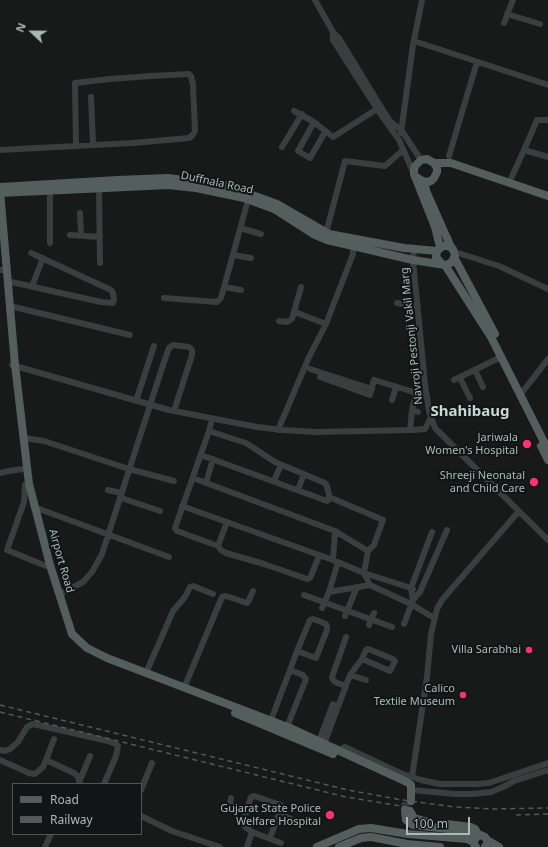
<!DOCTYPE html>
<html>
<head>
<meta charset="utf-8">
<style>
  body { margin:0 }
  #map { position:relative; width:548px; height:847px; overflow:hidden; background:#181a1a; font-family:"Noto Sans",sans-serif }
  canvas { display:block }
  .legend { position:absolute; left:12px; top:783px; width:130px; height:52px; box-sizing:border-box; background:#121515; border:1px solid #4e5755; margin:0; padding:5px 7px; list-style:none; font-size:12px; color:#a9bab5 }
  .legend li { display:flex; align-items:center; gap:8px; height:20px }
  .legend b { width:20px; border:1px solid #4e5755 }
  .north { position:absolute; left:12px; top:12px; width:40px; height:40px; -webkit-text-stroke:3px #121515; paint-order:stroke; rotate:292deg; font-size:11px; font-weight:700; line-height:16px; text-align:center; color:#a9bab5 }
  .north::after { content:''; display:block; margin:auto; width:14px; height:18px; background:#a9bab5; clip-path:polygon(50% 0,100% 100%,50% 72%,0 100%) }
  .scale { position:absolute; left:406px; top:817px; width:64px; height:18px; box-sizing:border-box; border:2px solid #a9bab5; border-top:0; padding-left:5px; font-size:12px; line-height:14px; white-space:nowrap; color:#a9bab5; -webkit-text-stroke:3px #121515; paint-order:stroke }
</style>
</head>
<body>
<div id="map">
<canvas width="548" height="847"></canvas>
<ul class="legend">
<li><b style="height:5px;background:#545e5c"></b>Road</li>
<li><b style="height:5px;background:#515a58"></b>Railway</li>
</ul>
<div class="north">N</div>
<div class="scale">100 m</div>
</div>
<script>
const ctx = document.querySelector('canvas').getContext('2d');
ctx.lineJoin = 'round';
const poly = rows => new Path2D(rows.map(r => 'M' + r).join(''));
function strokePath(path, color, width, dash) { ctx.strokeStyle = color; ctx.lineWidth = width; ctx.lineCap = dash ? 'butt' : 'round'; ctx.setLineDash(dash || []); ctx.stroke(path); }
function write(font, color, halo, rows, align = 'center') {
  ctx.font = font + ' "Noto Sans",sans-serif'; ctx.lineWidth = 4; ctx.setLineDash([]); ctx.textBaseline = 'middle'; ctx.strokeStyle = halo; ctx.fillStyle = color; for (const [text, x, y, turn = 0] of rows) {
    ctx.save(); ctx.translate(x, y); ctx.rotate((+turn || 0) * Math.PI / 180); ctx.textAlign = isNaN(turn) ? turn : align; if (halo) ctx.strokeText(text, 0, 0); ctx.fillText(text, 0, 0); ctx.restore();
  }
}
strokePath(poly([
  [405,810,406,800]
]), '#353a39', 8, [8, 4]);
strokePath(poly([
  [315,0,333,32,339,38,381,107,390,121,402,131,421,160],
  [507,14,540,24],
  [504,23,513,0],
  [333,32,333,40,377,109,399,140,414,174],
  [414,41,548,85],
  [91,97,93,144],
  [294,111,314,122,333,137,377,109],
  [314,122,298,151,310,158,325,132],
  [401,133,413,45,422,0],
  [282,147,302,114],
  [0,150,133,143,189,138,193,135,195,131,193,85,191,76,189,74,151,76,110,79,75,83,76,146],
  [524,150,537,120,548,120],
  [449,156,477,62],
  [509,183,524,150,548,157],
  [99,188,100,263],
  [50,191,50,243],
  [80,213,81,235],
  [240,228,261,234],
  [326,233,345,161,385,166,403,150],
  [70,235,100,237],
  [414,250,413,260,425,384,429,411,435,428,548,540],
  [455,252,499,266,548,289],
  [233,255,251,258],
  [0,270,2,270],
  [7,281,101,302,113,303,114,299,113,293,111,290,31,253],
  [32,286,43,258],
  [224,287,241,290],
  [164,298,217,302,221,298,248,200],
  [397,303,418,307],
  [10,306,130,335],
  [295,312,326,324],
  [279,321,287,322,292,319,301,287],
  [12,365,169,410,257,427,283,430,315,432,413,430,425,429,431,417],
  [310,369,372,389],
  [475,370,483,387],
  [320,377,370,395,374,380,427,396],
  [460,378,470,398],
  [454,380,501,357],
  [520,395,548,359],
  [392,400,396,387],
  [136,401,154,346],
  [412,410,415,397],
  [278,430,309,357,326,324,353,254,353,246],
  [410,430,412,410,418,412],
  [209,431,175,528,177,531,218,546,221,550,226,553,264,564,307,579,310,578,319,556],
  [24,438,44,441,129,469,174,481],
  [201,455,327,501,330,499,327,486,325,483,275,462,246,443,209,431,212,419],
  [0,473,9,471,23,469],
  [193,478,335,531,368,551],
  [274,481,281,465],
  [206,483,213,459],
  [25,485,24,502,7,550,46,566],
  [108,490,122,493],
  [298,490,304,474],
  [329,497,383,520,374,545,368,551,364,573,370,585],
  [121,498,160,511],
  [182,506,333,560,364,573,411,588,413,600,404,624],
  [34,507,169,557],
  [218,546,227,522],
  [333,560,335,531],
  [413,589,411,588,432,532],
  [329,592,370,585,411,604,434,618],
  [59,595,83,582,92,572,102,554,163,365,169,348,173,345,189,347,192,350,192,355,174,411],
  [304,595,392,627],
  [413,600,420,592,447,530],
  [322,608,329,592,338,562],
  [345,616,357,587],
  [369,625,374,613],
  [346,637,332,677,333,680,335,682,346,686],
  [146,673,173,611,185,597,190,587,193,586,213,594],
  [350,675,366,680],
  [184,688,222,597,226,596,247,603,249,600,253,591],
  [271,720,290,670,297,651,310,620,313,619,326,624,327,627,327,630,316,658,297,651],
  [287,727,306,679,303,675,290,670],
  [319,741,333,704],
  [324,744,350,675,362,659,366,650,368,649,393,659,395,661,390,671,362,659],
  [0,750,5,751,10,749,18,742,27,727,33,724,108,741,116,744,118,746,116,756,104,784],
  [337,751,345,747,400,773,421,780,440,784,476,784,489,783,548,763],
  [0,760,29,773,35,774,43,767,46,760,74,773,78,777,80,784],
  [46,760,54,739],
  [412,777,427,677,431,634,437,609,442,600,519,511],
  [80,780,90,756],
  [141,790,152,763],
  [412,790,455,794,472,794,491,792,503,787,514,781,548,770],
  [231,798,230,804,236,808,246,809],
  [279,814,291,819],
  [141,816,172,831,220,847],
  [252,832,245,827,243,822,251,797,254,796,281,805,282,806,270,838],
  [45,847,51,834],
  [247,847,252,832,281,843]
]), '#383f3e', 6);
strokePath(poly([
  [434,163,451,163,548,196],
  [416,177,424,182,431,181,434,178,437,172,437,168,434,163,427,159,421,160,415,166,414,170,414,174,418,184,435,227,440,247],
  [431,181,426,183,425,187,427,193,451,247],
  [0,187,118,180,168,178,228,186,277,204,329,234,404,248,437,251],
  [0,191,15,365,29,484,50,565,72,634,87,648,107,658,290,728,407,782,411,785,411,801],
  [0,193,168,185,196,188,244,198,274,209,313,234,327,240,353,246,413,260,445,265,451,263,455,256,453,249,448,246,443,246,437,251,436,257,442,264],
  [455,259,495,334],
  [445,265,491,337,548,450],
  [541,446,548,460],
  [235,713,333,754],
  [405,810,406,820,413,825,465,831,476,838],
  [410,811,414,818,428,822],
  [446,824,471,827,475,829,479,836],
  [487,840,499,847],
  [317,847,359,829,371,828,408,834,467,839,474,842],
  [339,847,361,838,371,837,407,844,440,847],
  [476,847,474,844,474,839,477,836,481,835,485,837,487,840,487,844,485,847]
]), '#545e5c', 8);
strokePath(poly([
  [0,705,348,790,402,800,455,807,494,809,548,808],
  [0,712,346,797,401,806],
  [516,815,548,814]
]), '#515a58', 1.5, [5, 4]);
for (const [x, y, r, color] of [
  [527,444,5,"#f83273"],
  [534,482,5,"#f83273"],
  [529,650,4,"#f83273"],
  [463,695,4,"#f83273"],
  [330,815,5,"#f83273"]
]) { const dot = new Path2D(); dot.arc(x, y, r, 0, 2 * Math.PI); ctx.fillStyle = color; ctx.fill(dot); strokePath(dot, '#121515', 1.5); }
write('11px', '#a9bab5', '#121515', [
  ["Duffnala Road",217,183,12],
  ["Navroji Pestonji Vakil Marg",412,336,-96],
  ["Airport Road",61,561,74]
]);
write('11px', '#a9bab5', '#121515', [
  ["Jariwala",518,438],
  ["Women's Hospital",518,451],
  ["Shreeji Neonatal",525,476],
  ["and Child Care",525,489],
  ["Villa Sarabhai",521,650],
  ["Calico",455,689],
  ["Textile Museum",455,702],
  ["Gujarat State Police",321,809],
  ["Welfare Hospital",321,822]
], 'right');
write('bold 15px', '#cbd6d3', '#121515', [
  ["Shahibaug",470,412]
]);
</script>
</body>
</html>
